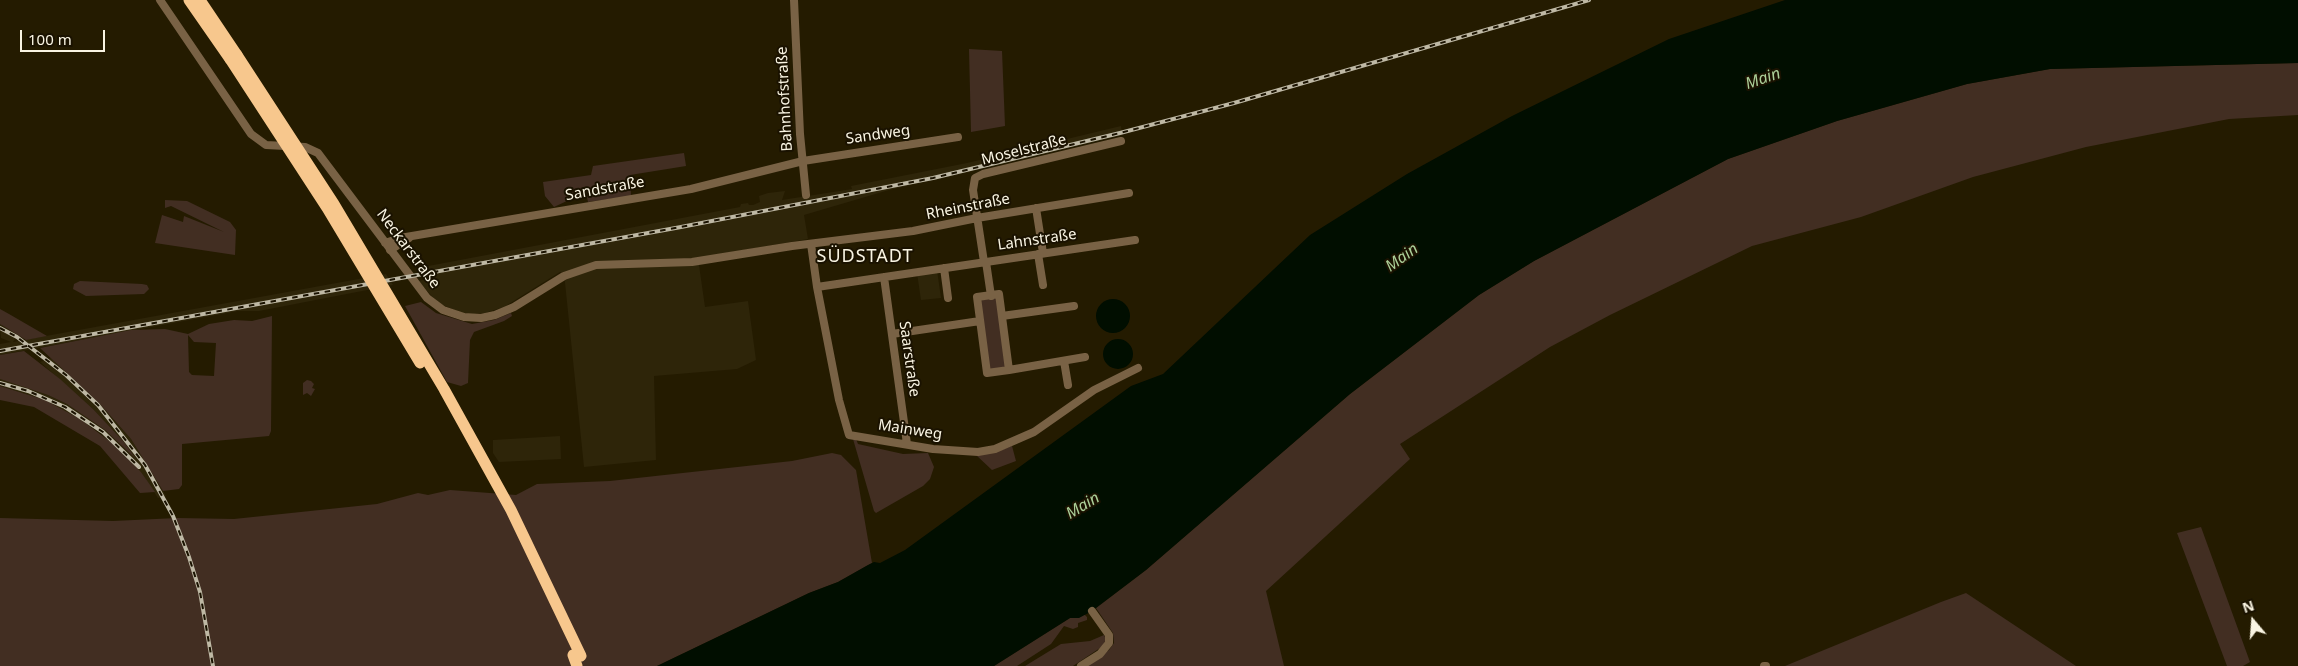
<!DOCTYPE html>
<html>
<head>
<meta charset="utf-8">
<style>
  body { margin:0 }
  #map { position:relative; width:2298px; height:666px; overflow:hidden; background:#241b00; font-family:"Noto Sans",sans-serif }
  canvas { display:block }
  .north { position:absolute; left:2228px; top:596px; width:50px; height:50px; -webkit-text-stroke:4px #1a1200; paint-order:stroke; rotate:342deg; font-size:14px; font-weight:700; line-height:20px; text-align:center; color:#faf5e3 }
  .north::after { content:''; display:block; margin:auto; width:18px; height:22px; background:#faf5e3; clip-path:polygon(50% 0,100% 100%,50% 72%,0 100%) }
  .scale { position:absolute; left:20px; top:30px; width:85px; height:22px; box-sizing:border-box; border:2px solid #faf5e3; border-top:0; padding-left:6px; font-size:15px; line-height:18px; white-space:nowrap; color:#faf5e3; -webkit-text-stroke:4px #1a1200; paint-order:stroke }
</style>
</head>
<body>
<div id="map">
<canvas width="2298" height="666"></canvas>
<div class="north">N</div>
<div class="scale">100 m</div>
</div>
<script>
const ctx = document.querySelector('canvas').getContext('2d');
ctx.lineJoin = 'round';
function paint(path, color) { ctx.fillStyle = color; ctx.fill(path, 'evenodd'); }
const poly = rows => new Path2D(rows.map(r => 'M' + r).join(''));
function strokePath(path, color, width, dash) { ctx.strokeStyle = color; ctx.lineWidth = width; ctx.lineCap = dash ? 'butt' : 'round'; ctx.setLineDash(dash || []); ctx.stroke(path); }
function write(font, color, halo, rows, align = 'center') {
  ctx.font = font + ' "Noto Sans",sans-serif'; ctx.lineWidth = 4; ctx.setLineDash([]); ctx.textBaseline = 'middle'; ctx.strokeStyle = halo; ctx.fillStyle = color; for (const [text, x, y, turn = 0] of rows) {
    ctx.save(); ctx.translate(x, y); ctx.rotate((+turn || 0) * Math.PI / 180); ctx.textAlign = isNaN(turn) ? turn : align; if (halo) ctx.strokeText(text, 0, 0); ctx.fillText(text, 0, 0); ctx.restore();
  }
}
paint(poly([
  [1121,126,1122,135,889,190,804,215,808,239,698,258,705,307,748,301,756,360,737,369,654,376,656,460,584,467,564,273,560,272,504,307,485,313,474,314,461,313,438,303,418,281,429,279,423,267,740,207,741,204,748,203,749,205,753,205,760,202,759,196,768,193,785,191,782,200,852,189,851,186,967,163],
  [937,270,941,298,921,300,917,273],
  [386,274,393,285,259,311,238,311,0,355,0,344,11,342,1,338,0,324,18,335,13,342],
  [51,358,100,404,131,439,166,496,158,498,141,472,102,434,80,419,45,400,0,386,0,379,12,382,48,395,67,404,105,430,133,456,124,442,93,409,40,362],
  [560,436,561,459,499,462,493,453,493,440]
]), '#2e2509');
paint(poly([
  [969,49,1002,51,1005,126,971,132],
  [2298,63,2298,115,2229,119,2086,147,1973,177,1861,217,1752,246,1610,315,1550,347,1400,444,1410,459,1266,591,1284,666,1086,666,1109,650,1114,643,1113,633,1096,608,1146,570,1350,394,1479,295,1534,261,1728,159,1837,121,1967,84,2050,69],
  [684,153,686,166,630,175,631,196,588,202,586,192,554,207,545,196,543,182,591,175,593,166],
  [165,200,187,201,230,222,236,230,235,255,155,243,162,215,183,222,184,216,224,232,171,206,165,208],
  [80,281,142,284,147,285,149,289,144,294,86,296,73,289,74,284],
  [997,298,1007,367,989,370,979,300],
  [421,302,436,313,472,324,494,320,511,313,512,316,504,321,474,332,470,340,468,383,461,386,447,382,405,306],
  [0,309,9,314,47,336,26,340,18,335,0,324],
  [272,316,271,431,269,436,182,444,182,485,179,489,163,491,131,439,100,404,40,348,131,330,165,329,188,334,209,324,234,320,252,321],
  [188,335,194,342,216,343,214,376,192,375,189,372],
  [24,351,60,379,93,409,124,442,136,459,105,430,67,404,48,395,0,379,0,355],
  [307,380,311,381,314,384,312,388,315,389,311,396,307,393,303,395,303,383],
  [0,386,45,400,80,419,116,446,141,472,155,492,140,493,100,446,34,407,0,400],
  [853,439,856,439,858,444,903,454,928,453,934,467,930,479,923,486,876,513,874,511],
  [1012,446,1016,461,992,470,976,455,996,452],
  [832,453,841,455,856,470,872,563,838,582,809,593,657,666,0,666,0,518,113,521,177,518,234,519,377,504,418,493,428,495,450,490,516,495,537,484,610,481,792,461],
  [2201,527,2250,662,2243,666,2227,666,2177,533],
  [1966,593,2076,666,1785,666,1941,602],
  [1084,614,1087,617,1087,620,1078,623,1078,627,1073,629,1064,626,1051,644,1017,666,994,666,1070,618,1077,618],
  [1104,635,1106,639,1103,646,1073,666,1025,666,1061,644,1090,641]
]), '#422e22');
paint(poly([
  [1785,0,2298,0,2298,63,2050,69,1967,84,1837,121,1728,159,1534,261,1479,295,1350,394,1146,570,1092,611,1079,618,1070,618,994,666,657,666,809,593,838,582,868,565,874,562,880,563,905,550,1131,386,1163,374,1310,235,1407,174,1512,116,1669,39],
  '1096 316a17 17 0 1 1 34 0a17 17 0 1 1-34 0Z',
  '1103 354a15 15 0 1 1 30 0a15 15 0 1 1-30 0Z'
]), '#010e00');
strokePath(poly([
  [160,0,251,134,266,145,305,147,318,153,427,298,443,310,464,317,481,318,495,315,514,307,564,276,596,265,692,262,792,246,913,231,977,218,1129,193],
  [794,0,800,134,806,195],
  [1036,208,1043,253],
  [385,243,400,238,691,189,803,161,958,137],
  [811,244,817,287,839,400,849,435,933,449,978,452,995,449,1034,432,1094,390,1138,368],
  [390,250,409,238],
  [1038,254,1043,285],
  [984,262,973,190,975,178,983,174,1121,141],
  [986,262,991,296],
  [944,268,948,298],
  [884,277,907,444],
  [817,287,1135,240],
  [999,294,1009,370,987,373,977,297,999,294],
  [1002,316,1074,306],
  [892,334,980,321],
  [1064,361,1068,385],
  [1009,370,1085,357],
  [1081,666,1100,654,1109,643,1109,635,1092,611],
  [1764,666,1766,666]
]), '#796245', 8);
strokePath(poly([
  [189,0,230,59],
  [200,0,237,55],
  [573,655,577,666]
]), '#f7c78d', 11);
const rail = poly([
  [0,328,17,337,66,375,98,405,145,465,173,516,189,557,200,592,213,666],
  [0,351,681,227,933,178,1120,133,1234,103,1589,0],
  [0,383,28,391,65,407,103,432,139,467]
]);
strokePath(rail, '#beb8a4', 4);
strokePath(rail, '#1a1200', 2, [5.5]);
strokePath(poly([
  [237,55,334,204,444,389,511,510,581,656],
  [230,59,327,208,420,363]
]), '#f7c78d', 11);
write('15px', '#faf5e3', '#1a1200', [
  ["Bahnhofstraße",785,99,-93],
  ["Sandweg",878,135,-8],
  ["Moselstraße",1024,150,-14],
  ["Sandstraße",605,189,-10],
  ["Rheinstraße",968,207,-11],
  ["Lahnstraße",1037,240,-8],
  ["Neckarstraße",408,249,53],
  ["Saarstraße",909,359,82],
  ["Mainweg",910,430,9]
]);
write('italic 16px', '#accf98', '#1a1200', [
  ["Main",1763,79,-19],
  ["Main",1402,258,-36],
  ["Main",1083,506,-31]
]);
ctx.letterSpacing = '1px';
write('18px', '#faf5e3', '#1a1200', [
  ["SÜDSTADT",865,257]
]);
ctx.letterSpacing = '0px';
</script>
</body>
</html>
